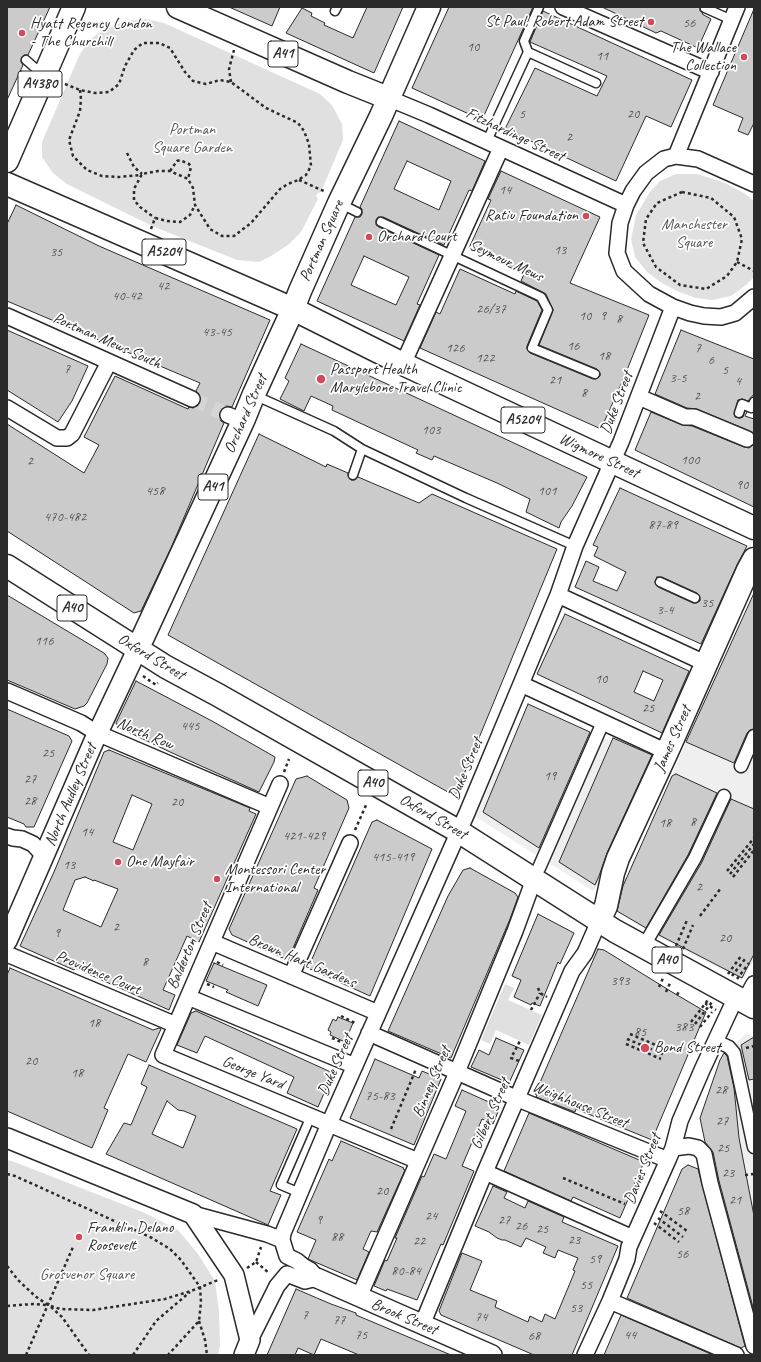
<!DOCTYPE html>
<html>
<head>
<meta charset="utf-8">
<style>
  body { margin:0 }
  #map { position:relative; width:761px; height:1362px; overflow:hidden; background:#fff; font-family:Caveat,sans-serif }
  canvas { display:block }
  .frame { position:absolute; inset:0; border:8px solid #2b2b2b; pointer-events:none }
</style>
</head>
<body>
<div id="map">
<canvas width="761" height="1362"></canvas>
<div class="frame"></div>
</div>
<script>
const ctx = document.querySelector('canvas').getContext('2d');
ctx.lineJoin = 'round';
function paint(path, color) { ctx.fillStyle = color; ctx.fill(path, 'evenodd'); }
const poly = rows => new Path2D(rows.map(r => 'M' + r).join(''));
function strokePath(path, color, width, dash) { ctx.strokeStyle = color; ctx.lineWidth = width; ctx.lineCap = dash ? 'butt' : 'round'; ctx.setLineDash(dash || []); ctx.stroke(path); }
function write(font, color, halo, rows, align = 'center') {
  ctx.font = font + ' Caveat,sans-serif'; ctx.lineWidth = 3.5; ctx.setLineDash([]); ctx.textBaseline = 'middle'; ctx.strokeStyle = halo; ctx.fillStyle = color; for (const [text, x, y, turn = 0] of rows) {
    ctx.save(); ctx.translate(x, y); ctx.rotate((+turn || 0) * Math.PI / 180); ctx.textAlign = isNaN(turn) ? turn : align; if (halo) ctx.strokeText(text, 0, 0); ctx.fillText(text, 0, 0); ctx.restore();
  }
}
paint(poly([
  [754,690,754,959,742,980,649,932,611,908,624,877,657,902,669,782,686,741,723,757],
  [604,738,647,758,597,886,593,891,476,817,496,769,521,795,528,811,563,828],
  [747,1033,754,1037,754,1331,701,1114,723,1055]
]), '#efefef');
paint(poly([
  [146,19,164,23,320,94,332,105,342,124,343,140,321,192,318,193,316,196,318,199,301,232,288,245,271,256,259,262,237,260,152,226,67,184,53,173,42,157,42,142,79,56,89,40,102,31,126,21],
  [676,174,697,174,723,182,744,193,754,201,754,277,746,285,731,296,712,300,696,298,679,292,662,283,647,272,635,257,631,239,636,215,650,192,660,181],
  [505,984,514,988,508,1000,542,1015,529,1045,496,1030,490,1044,481,1040],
  [7,1160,12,1161,145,1213,178,1230,198,1254,215,1281,219,1311,220,1346,218,1355,7,1355]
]), '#e0e0e0');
const building = poly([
  [7,7,50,7,28,55,24,55,21,59,21,62,23,65,7,100,7,7],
  [229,7,280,7,272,26,229,7],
  [367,7,403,7,374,73,286,33,302,8,312,13,311,16,325,23,324,25,353,38,367,7],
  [449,7,533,7,482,120,412,88,449,7],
  [602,7,700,7,700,11,703,13,702,14,711,19,698,48,661,31,656,33,602,7],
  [754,9,754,123,748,135,738,131,743,118,713,105,754,9],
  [543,11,692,80,671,127,646,116,616,181,505,129,535,68,597,96,607,76,530,42,543,11],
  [399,121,485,161,472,191,469,190,444,245,383,217,378,217,376,220,376,225,379,227,439,255,417,304,420,305,404,341,317,301,355,217,360,217,362,214,362,209,360,207,399,121],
  [407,161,451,181,439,210,394,189,407,161],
  [364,256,409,277,396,305,351,285,364,256],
  [501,171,600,217,570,283,649,315,623,380,601,429,420,348,436,312,440,314,460,269,515,294,516,291,537,301,542,310,527,346,527,349,530,353,593,379,596,379,600,376,600,373,597,369,539,345,553,310,546,294,521,281,524,274,469,248,491,200,488,199,501,171],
  [16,205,99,246,270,320,232,407,226,406,222,408,220,411,219,417,221,421,224,423,171,548,141,611,134,613,7,531,7,424,84,473,99,445,84,437,115,376,188,409,189,407,193,408,197,406,200,403,201,398,196,391,200,383,7,301,7,224,16,205],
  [7,330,88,366,72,401,58,422,7,390,7,330],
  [681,330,754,359,754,394,748,401,742,399,738,400,734,414,735,417,740,418,743,417,745,411,747,412,745,416,754,419,754,433,750,431,697,409,687,408,655,394,681,330],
  [301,344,587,477,572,506,561,522,559,528,526,512,530,499,497,483,434,456,432,460,416,453,418,450,332,410,333,406,311,396,304,411,280,399,289,381,285,378,301,344],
  [651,412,682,425,692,426,744,447,749,448,754,444,754,507,635,450,651,412],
  [259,434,326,467,327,464,348,473,348,476,351,480,354,480,358,477,419,503,432,494,557,549,455,796,168,635,259,434],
  [620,488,747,546,737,565,701,644,575,587,586,561,599,567,593,581,617,591,626,572,594,556,598,547,593,545,620,488],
  [657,577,662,577,697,593,700,597,700,601,696,603,693,603,658,587,655,582,657,577],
  [754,593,754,729,750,730,747,733,734,763,686,742,754,593],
  [7,595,104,653,108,658,107,664,87,703,84,706,75,709,7,680,7,595],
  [565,614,689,671,662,733,537,674,565,614],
  [643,671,663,680,654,701,634,692,643,671],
  [136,681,212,721,275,757,274,762,259,792,170,752,118,727,116,723,136,681],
  [528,704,590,732,539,848,483,812,528,704],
  [7,709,69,736,72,741,34,827,26,827,24,824,7,817,7,709],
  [613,738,652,755,607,853,599,876,595,885,559,862,613,738],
  [109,750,250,808,249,811,256,814,199,942,187,936,163,990,175,995,169,1010,75,968,74,970,20,946,54,872,104,752,109,750],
  [132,795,152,804,133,850,113,842,132,795],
  [85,877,94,881,94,880,118,889,101,927,63,910,75,880,85,877],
  [676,774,717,793,688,855,646,928,617,911,623,886,672,776,676,774],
  [307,776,347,800,349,808,314,888,318,890,290,955,283,958,232,935,229,929,296,779,307,776],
  [731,799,754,809,754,954,742,978,659,935,702,862,731,799],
  [377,820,432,849,370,996,308,968,372,822,377,820],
  [470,868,515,893,518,897,510,919,451,1058,388,1031,448,896,463,870,470,868],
  [538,914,574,933,560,964,558,962,540,1006,532,1003,531,1005,514,997,521,980,512,976,538,914],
  [598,949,604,950,672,992,706,1012,652,1140,576,1109,575,1112,536,1097,537,1095,535,1094,598,949],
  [214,963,267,985,258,1006,226,992,228,990,206,981,214,963],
  [10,968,153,1030,159,1028,161,1029,146,1062,128,1054,104,1108,108,1110,92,1148,7,1111,7,975,10,968],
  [196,1011,333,1073,318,1107,287,1093,294,1077,205,1036,197,1053,177,1045,191,1013,196,1011],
  [338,1017,353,1023,345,1042,330,1035,331,1032,328,1030,333,1019,336,1021,338,1017],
  [754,1037,754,1079,749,1080,741,1045,754,1037],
  [496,1038,524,1050,509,1083,471,1067,479,1050,489,1055,496,1038],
  [724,1053,727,1056,734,1088,739,1138,754,1216,754,1311,719,1181,713,1152,705,1142,700,1118,720,1060,724,1053],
  [375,1059,419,1078,422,1071,441,1079,414,1145,350,1118,375,1059],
  [149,1065,297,1129,270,1191,281,1195,268,1225,106,1154,124,1123,131,1125,147,1087,141,1084,149,1065],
  [167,1101,178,1110,184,1111,196,1116,183,1148,152,1134,167,1101],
  [462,1090,500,1107,493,1124,482,1119,462,1166,474,1171,443,1245,441,1244,417,1300,387,1289,386,1291,374,1286,385,1260,387,1261,397,1238,395,1238,422,1176,424,1177,434,1154,446,1159,466,1111,455,1106,462,1090],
  [529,1113,644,1162,620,1218,573,1197,571,1201,504,1171,529,1113],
  [341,1141,404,1168,403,1169,405,1170,377,1232,371,1231,363,1249,369,1252,357,1280,308,1259,316,1240,297,1232,329,1159,332,1161,341,1141],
  [688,1165,698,1169,745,1346,741,1348,627,1298,682,1169,688,1165],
  [493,1186,507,1192,504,1198,525,1208,528,1201,564,1217,562,1222,618,1246,572,1355,534,1355,441,1315,439,1311,462,1253,482,1261,470,1290,497,1301,495,1307,528,1322,530,1316,542,1322,545,1314,555,1319,575,1271,573,1270,578,1258,558,1250,555,1258,543,1253,546,1247,526,1238,521,1247,505,1240,502,1240,497,1238,489,1232,475,1226,493,1186],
  [296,1289,331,1304,356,1313,356,1315,451,1355,359,1355,321,1339,314,1355,298,1348,295,1355,267,1355,296,1289],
  [621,1315,713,1355,604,1355,621,1315]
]);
paint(building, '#cbcbcb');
strokePath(building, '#2b2b2b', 1);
strokePath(poly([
  [192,399,228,415]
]), '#d5d5d5', 15, [15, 8]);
const service = poly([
  [705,8,732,20],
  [335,11,337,7],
  [528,52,596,83],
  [26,60,43,75],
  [487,141,528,52,524,41,539,7],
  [339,203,357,212],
  [381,222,541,297,548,310,532,348,595,374],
  [254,395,334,431,362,449,466,498,575,546],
  [739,413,742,404,751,408,754,402],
  [353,475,362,449],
  [660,582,695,598],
  [300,1193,281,1185,311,1116]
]);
const pedestrian = poly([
  [741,766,754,736],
  [539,868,600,729],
  [649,937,695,858,724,796],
  [716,1041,729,1047,734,1053,754,1147]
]);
const minor = poly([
  [563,7,711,72],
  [388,98,429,115,626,205],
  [676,156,737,7],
  [754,184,698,159,676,156,664,159,646,173,633,191,626,205,620,223,617,253,624,271,649,294,673,307,690,313,704,316,721,317,735,313,754,297],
  [7,316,192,399],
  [403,364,501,148],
  [639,397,685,417,694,417,747,439],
  [7,408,57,438,67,438,72,434,109,362],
  [228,415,243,421],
  [558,595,707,664],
  [521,684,667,752],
  [7,691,81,723,97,733,270,807],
  [280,784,163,1055,418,1161],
  [7,836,13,838,22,839,33,844,44,856],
  [212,942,378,1013],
  [7,954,176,1025],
  [291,976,350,843],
  [188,997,355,1066],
  [744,1002,754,984],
  [369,1033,518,1099,668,1160],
  [673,1148,689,1146,698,1148,704,1154,710,1183,754,1346],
  [485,1172,633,1238],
  [193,1214,267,1234,282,1240],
  [287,1274,305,1281,317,1278,310,1270,303,1266,297,1261,287,1256,282,1240,283,1233,329,1124,467,813,521,684,558,595,575,546,621,442,673,307],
  [359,1297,455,1077,515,931,534,879],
  [610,1301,736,1355],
  [422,1325,485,1172,572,971,585,953,599,921],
  [250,1340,277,1286,287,1274],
  [585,1355,610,1301,627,1259,629,1247,668,1160,673,1148,680,1121,702,1070,736,997]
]);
const tertiary = poly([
  [7,941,94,741,137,650],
  [7,1138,193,1214,234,1275,250,1340,244,1355],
  [317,1278,492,1355]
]);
const secondary = poly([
  [599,921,606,906,613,873,618,858,667,752,748,570,754,559]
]);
const primary = poly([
  [178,7,348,82,388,98],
  [7,161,74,7],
  [7,184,293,309,403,364,754,528],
  [7,566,166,667,218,695,458,831,615,931,754,1007],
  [137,650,243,421,254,394,293,309,300,291,339,203,381,116,429,7]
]);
strokePath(service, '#2b2b2b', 11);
strokePath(pedestrian, '#2b2b2b', 15);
strokePath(minor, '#2b2b2b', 18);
strokePath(tertiary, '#2b2b2b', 22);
strokePath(secondary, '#2b2b2b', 25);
strokePath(primary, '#2b2b2b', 25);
strokePath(poly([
  [231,82,229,69,234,50],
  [65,84,80,90,95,93,109,92,119,84,125,66,134,50,143,43,159,43,170,48,185,72,193,81,206,84,220,80,231,82,266,108,298,123,304,131,309,144,311,166,306,175,298,180,288,184,280,189,251,223,234,236,222,236,210,229,195,205,193,188,188,179,170,171,158,171,142,174,134,189,134,200,140,207,155,218],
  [80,90,81,99,80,111,69,140,73,156,87,170,102,176,119,177,142,175],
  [127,153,134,167,142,174],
  [170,171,177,161,180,160,189,164,191,167,188,179],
  [299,180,326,192],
  [682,192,711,198,734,217,742,239,737,262,727,276,706,289,680,285,656,267,643,243,646,219,657,203,682,192],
  [151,229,155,218,167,221,180,222,190,215,195,205],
  [737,262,754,271],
  [143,676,156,685,158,683],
  [284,772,289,759],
  [355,830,367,803],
  [727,871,754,838],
  [730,874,754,844],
  [733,877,754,850],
  [700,916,721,888],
  [676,946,687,920],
  [683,949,693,925],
  [217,962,223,965],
  [728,974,741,956],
  [732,976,745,959],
  [737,979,749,963],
  [207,984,214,987],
  [659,987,664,976],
  [538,988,540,993,547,997],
  [666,992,671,981],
  [677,995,680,990],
  [707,1003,706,1004,716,1010],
  [531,1010,540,993],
  [341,1016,357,1024],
  [691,1022,708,1000],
  [695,1024,712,1002],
  [700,1027,712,1012],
  [630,1034,665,1049],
  [332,1038,348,1045],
  [627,1039,663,1054],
  [626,1044,661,1059],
  [746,1048,754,1046],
  [519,1061,511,1058,520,1041],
  [391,1129,416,1069],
  [7,1174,15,1176,152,1238,170,1249,181,1260,200,1287,201,1302,199,1321,168,1355],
  [638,1174,645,1176],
  [745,1175,754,1174],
  [563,1178,625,1204],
  [660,1211,687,1231],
  [658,1218,683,1237],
  [654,1223,679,1242],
  [256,1262,269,1273],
  [7,1266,18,1280,35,1296,48,1305,60,1309,93,1310,165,1299,191,1291,218,1280],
  [247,1268,256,1262,261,1247],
  [7,1306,33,1304,46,1305],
  [51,1307,62,1317,89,1355],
  [199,1321,205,1340,207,1355],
  [26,1355,73,1247],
  [133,1355,156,1321,190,1292]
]), '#2b2b2b', 2.5, [3, 3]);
strokePath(service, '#fff', 8);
strokePath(pedestrian, '#fff', 12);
strokePath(minor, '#fff', 15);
strokePath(tertiary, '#fff', 19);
strokePath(secondary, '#fff', 22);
strokePath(primary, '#fff', 22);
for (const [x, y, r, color] of [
  [651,22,4,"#d1495b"],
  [22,33,4,"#d1495b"],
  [744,57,4,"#d1495b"],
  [586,216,4,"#d1495b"],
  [369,237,4,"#d1495b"],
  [321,379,5,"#d1495b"],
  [118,862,4,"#d1495b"],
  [217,879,4,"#d1495b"],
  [645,1048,5,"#d1495b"],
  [79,1237,4,"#d1495b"]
]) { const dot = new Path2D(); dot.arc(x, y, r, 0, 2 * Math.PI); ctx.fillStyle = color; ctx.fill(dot); strokePath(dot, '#fff', 1.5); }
write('14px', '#535353', null, [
  ["56",689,23],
  ["10",473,47],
  ["11",602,56],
  ["5",522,114],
  ["20",633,114],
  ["2",569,137],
  ["14",505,190],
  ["13",560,250],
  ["35",56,252],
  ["42",163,286],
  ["40-42",127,296],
  ["26/37",491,309],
  ["10",585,316],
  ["9",603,316],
  ["8",619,319],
  ["43-45",217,332],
  ["16",573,346],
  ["126",455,348],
  ["7",698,348],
  ["18",604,356],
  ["122",485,358],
  ["6",711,360],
  ["7",67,369],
  ["5",725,370],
  ["3-5",678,378],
  ["21",555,380],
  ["4",738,381],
  ["8",584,393],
  ["2",697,396],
  ["103",431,430],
  ["100",690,460],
  ["2",30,461],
  ["90",742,485],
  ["458",155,491],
  ["101",547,491],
  ["470-482",65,517],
  ["87-89",663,525],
  ["35",707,603],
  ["3-4",665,610],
  ["116",44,641],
  ["10",601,679],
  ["25",648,708],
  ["445",190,726],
  ["25",48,753],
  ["19",550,776],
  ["27",30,779],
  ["28",30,801],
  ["20",177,802],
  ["8",693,822],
  ["18",665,823],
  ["14",87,832],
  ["421-429",304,836],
  ["415-419",393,857],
  ["13",69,865],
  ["2",699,887],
  ["2",116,927],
  ["9",57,933],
  ["20",725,938],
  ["8",145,962],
  ["393",620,981],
  ["18",94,1023],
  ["383",684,1027],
  ["85",640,1032],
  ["20",31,1061],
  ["18",77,1073],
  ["28",721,1090],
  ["75-83",380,1096],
  ["27",722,1121],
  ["25",723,1148],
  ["23",728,1173],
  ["20",382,1191],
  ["21",735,1200],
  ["58",683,1211],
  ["24",431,1216],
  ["9",319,1220],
  ["27",504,1220],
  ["26",521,1226],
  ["25",542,1229],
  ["88",337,1237],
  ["23",574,1240],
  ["22",419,1241],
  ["56",682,1254],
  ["59",595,1259],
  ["80-84",406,1271],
  ["55",586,1285],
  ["53",576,1308],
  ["7",305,1315],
  ["74",481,1317],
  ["77",339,1320],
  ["75",361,1335],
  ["44",630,1335],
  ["68",534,1336]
]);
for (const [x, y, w] of [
  [283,54,30],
  [40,84,44],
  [164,252,44],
  [523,420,44],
  [213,487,30],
  [72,608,30],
  [373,783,30],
  [667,960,30]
]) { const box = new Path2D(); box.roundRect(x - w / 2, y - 13, w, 26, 3); ctx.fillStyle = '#fff'; ctx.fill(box); strokePath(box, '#2b2b2b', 1); }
write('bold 15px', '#2b2b2b', null, [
  ["A41",283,54],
  ["A4380",40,84],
  ["A5204",164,252],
  ["A5204",523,420],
  ["A41",213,487],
  ["A40",72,608],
  ["A40",373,783],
  ["A40",667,960]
]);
write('16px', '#2b2b2b', '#fff', [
  ["St Paul, Robert Adam Street",643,22,"right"],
  ["Hyatt Regency London",30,24],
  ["- The Churchill",30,42],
  ["The Wallace",736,48,"right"],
  ["Collection",736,66,"right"],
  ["Ratiu Foundation",578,216,"right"],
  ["Orchard Court",377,237],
  ["Passport Health",330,370],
  ["Marylebone Travel Clinic",330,388],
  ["One Mayfair",126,862],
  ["Montessori Center",225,870],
  ["International",225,888],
  ["Bond Street",654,1048],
  ["Franklin Delano",87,1228],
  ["Roosevelt",87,1246]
], 'left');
write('16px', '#585858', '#fff', [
  ["Portman",192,130],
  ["Square Garden",192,148],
  ["Manchester",694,225],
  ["Square",694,243],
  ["Grosvenor Square",87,1275]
]);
write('16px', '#2b2b2b', '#fff', [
  ["Fitzhardinge Street",515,135,25],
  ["Portman Square",322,241,-66],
  ["Seymour Mews",506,261,25],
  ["Portman Mews South",107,341,24],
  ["Duke Street",617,403,-69],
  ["Orchard Street",246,414,-66],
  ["Wigmore Street",599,456,25],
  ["Oxford Street",151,657,31],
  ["North Row",145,734,23],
  ["James Street",673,739,-66],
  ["Duke Street",466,769,-67],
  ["North Audley Street",71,795,-67],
  ["Oxford Street",433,817,30],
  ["Balderton Street",190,946,-67],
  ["Brown Hart Gardens",302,961,23],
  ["Providence Court",98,973,23],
  ["Duke Street",336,1065,-66],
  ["George Yard",253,1073,22],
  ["Binney Street",432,1082,-67],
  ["Weighhouse Street",580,1105,22],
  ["Gilbert Street",491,1114,-66],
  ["Davies Street",643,1169,-68],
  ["Brook Street",404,1317,23]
]);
</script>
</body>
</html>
